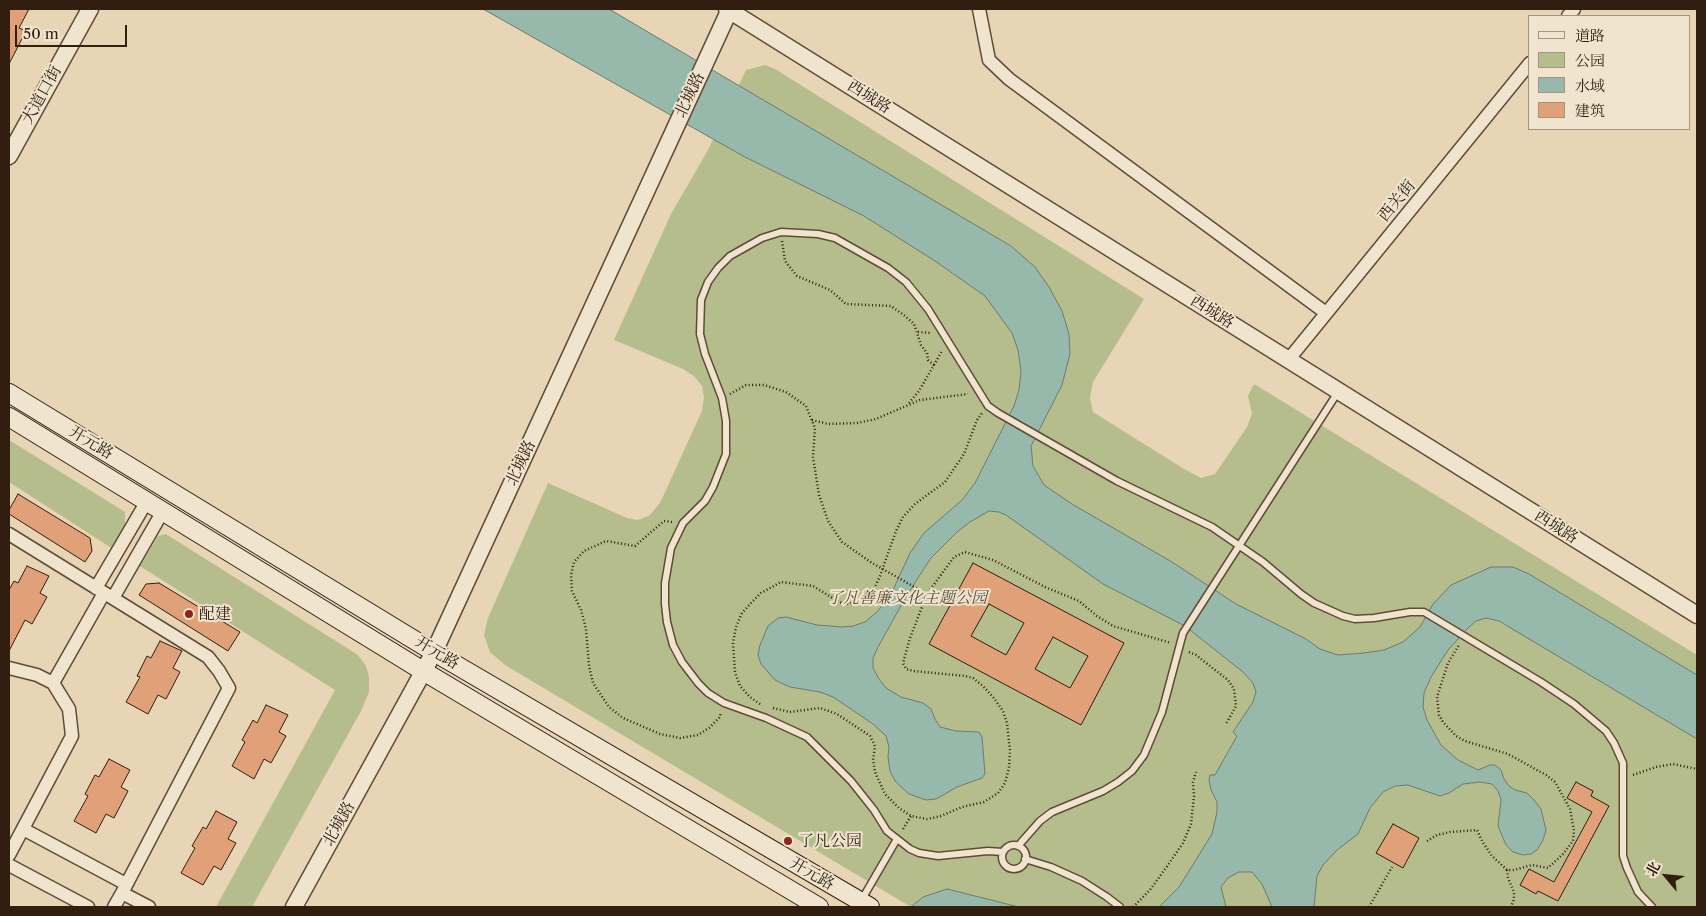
<!DOCTYPE html>
<html>
<head>
<meta charset="utf-8">
<style>
  body { margin:0 }
  #map { position:relative; width:1706px; height:916px; overflow:hidden; background:#e8d5b5; font-family:"Libre Caslon Text","Noto Serif SC",serif }
  canvas { display:block }
  .frame { position:absolute; inset:0; border:10px solid #311e0f; pointer-events:none }
  .legend { position:absolute; left:1528px; top:15px; width:162px; height:115px; box-sizing:border-box; background:#f0e4cf; border:1px solid #a49582; margin:0; padding:6px 9px; list-style:none; font-size:15px; color:#311e0f }
  .legend li { display:flex; align-items:center; gap:10px; height:25px }
  .legend b { width:25px; border:1px solid #a49582 }
  .north { position:absolute; left:1641px; top:851px; width:50px; height:50px; -webkit-text-stroke:4px #f0e4cf; paint-order:stroke; rotate:298deg; font-size:14px; font-weight:700; line-height:20px; text-align:center; color:#311e0f }
  .north::after { content:''; display:block; margin:auto; width:18px; height:22px; background:#311e0f; clip-path:polygon(50% 0,100% 100%,50% 72%,0 100%) }
  .scale { position:absolute; left:15px; top:25px; width:112px; height:22px; box-sizing:border-box; border:2px solid #311e0f; border-top:0; padding-left:6px; font-size:15px; line-height:18px; white-space:nowrap; color:#311e0f; -webkit-text-stroke:4px #f0e4cf; paint-order:stroke }
</style>
</head>
<body>
<div id="map">
<canvas width="1706" height="916"></canvas>
<div class="frame"></div>
<ul class="legend">
<li><b style="height:6px;background:#f0e4cf"></b>道路</li>
<li><b style="height:14px;background:#b6bd8d"></b>公园</li>
<li><b style="height:14px;background:#97b9ab"></b>水域</li>
<li><b style="height:14px;background:#e0a078"></b>建筑</li>
</ul>
<div class="north">北</div>
<div class="scale">50 m</div>
</div>
<script>
const ctx = document.querySelector('canvas').getContext('2d');
ctx.lineJoin = 'round';
function paint(path, color) { ctx.fillStyle = color; ctx.fill(path, 'evenodd'); }
const poly = rows => new Path2D(rows.map(r => 'M' + r).join(''));
function strokePath(path, color, width, dash) { ctx.strokeStyle = color; ctx.lineWidth = width; ctx.lineCap = dash ? 'butt' : 'round'; ctx.setLineDash(dash || []); ctx.stroke(path); }
function write(font, color, halo, rows, align = 'center') {
  ctx.font = font + ' "Libre Caslon Text","Noto Serif SC",serif'; ctx.lineWidth = 4; ctx.setLineDash([]); ctx.textBaseline = 'middle'; ctx.strokeStyle = halo; ctx.fillStyle = color; for (const [text, x, y, turn = 0] of rows) {
    ctx.save(); ctx.translate(x, y); ctx.rotate((+turn || 0) * Math.PI / 180); ctx.textAlign = isNaN(turn) ? turn : align; if (halo) ctx.strokeText(text, 0, 0); ctx.fillText(text, 0, 0); ctx.restore();
  }
}
paint(poly([
  [765,65,775,69,1144,299,1093,382,1090,398,1093,412,1184,469,1201,478,1215,474,1247,427,1252,414,1248,396,1254,384,1697,655,1697,907,911,907,505,665,490,652,484,635,488,618,548,483,627,518,638,520,650,515,660,503,702,411,704,397,702,386,695,377,683,369,614,340,671,214,708,150,746,70],
  [9,440,125,512,125,525,113,549,9,482],
  [166,534,358,655,366,666,369,677,369,692,361,711,252,907,216,907,335,690,140,566,158,536]
]), '#b6bd8d');
const water = poly([
  [483,9,609,9,1011,246,1035,267,1049,287,1062,311,1069,334,1070,354,1062,385,1031,446,1033,466,1044,485,1072,504,1172,562,1236,604,1306,639,1320,649,1338,655,1364,653,1384,650,1403,642,1420,627,1433,604,1451,585,1491,567,1513,567,1529,574,1697,675,1697,739,1499,621,1486,618,1476,621,1467,629,1448,650,1431,677,1424,693,1423,707,1427,720,1441,745,1458,760,1478,770,1490,765,1495,765,1501,770,1504,779,1509,786,1515,790,1527,793,1534,800,1541,809,1546,830,1543,840,1537,850,1531,854,1523,855,1513,852,1506,845,1498,826,1501,800,1498,791,1492,784,1480,782,1463,784,1449,793,1440,796,1408,785,1395,786,1383,792,1370,808,1358,834,1337,850,1323,865,1317,876,1314,907,1272,907,1262,884,1252,872,1239,872,1228,878,1221,887,1226,907,1159,907,1179,887,1212,834,1217,812,1217,802,1211,790,1209,780,1210,775,1215,775,1237,736,1233,732,1253,702,1256,692,1253,683,1243,672,1185,626,1103,584,1006,515,999,512,989,511,970,522,957,532,931,558,907,595,878,647,873,658,873,668,879,679,886,688,901,697,923,703,931,709,935,719,940,727,956,731,979,732,982,737,985,774,982,778,957,787,936,799,926,800,909,794,895,781,890,771,888,757,889,747,886,736,873,724,833,697,820,692,790,687,775,680,761,664,758,655,760,645,768,626,778,618,786,617,817,625,842,627,853,626,865,622,878,611,892,592,910,553,924,533,962,500,975,483,1014,406,1019,390,1021,371,1018,350,1012,333,985,296,935,261,864,216,743,156,483,9],
  [947,889,1015,906,1018,907,911,907,923,897,947,889]
]);
paint(water, '#97b9ab');
strokePath(water, '#6e7b6d', 1);
const building = poly([
  [9,9,29,9,19,28,26,31,9,64,9,9],
  [18,494,90,538,92,551,85,562,9,514,9,510,18,494],
  [973,563,1124,643,1081,725,929,644,973,563],
  [989,604,1024,623,1006,655,971,636,989,604],
  [1053,637,1088,656,1070,688,1035,669,1053,637],
  [27,566,49,576,40,593,47,597,32,624,25,620,9,651,9,590,14,581,18,583,27,566],
  [159,583,240,632,228,651,139,595,146,584,159,583],
  [160,641,182,651,173,668,180,672,166,699,158,695,148,714,126,702,140,677,137,676,147,656,151,658,160,641],
  [266,705,288,715,279,732,286,736,271,763,264,759,254,779,232,766,245,742,242,740,253,720,257,723,266,705],
  [109,759,130,770,121,787,128,791,114,818,106,814,96,833,74,821,88,796,85,794,95,775,99,777,109,759],
  [1576,782,1593,791,1591,796,1609,806,1558,901,1538,891,1536,894,1520,885,1529,869,1554,882,1592,812,1567,798,1576,782],
  [216,811,237,822,228,839,236,843,221,870,214,866,203,885,181,873,195,848,192,846,203,827,206,829,216,811],
  [1393,824,1419,838,1403,868,1376,853,1393,824]
]);
paint(building, '#e0a078');
strokePath(building, '#311e0f', 1);
const service = poly([
  '1002 857a12 12 0 1 1 24 0a12 12 0 1 1-24 0Z',
  [1018,846,1040,821,1052,812,1103,791,1118,782,1132,771,1144,755,1162,712,1183,633,1338,392],
  [1003,852,988,851,938,856,919,853,910,849,887,831,874,810,851,781,807,737,766,718,724,703,708,693,698,683,682,662,673,645,667,622,665,604,665,583,671,548,683,523,705,501,713,487,726,454,726,421,722,398,705,354,700,334,701,300,708,282,718,268,730,256,762,238,781,232,818,234,835,238,888,268,906,282,928,309,988,406,998,413,1117,481,1212,527,1263,562,1301,594,1314,603,1343,616,1355,619,1374,618,1410,612,1424,612,1541,682,1574,704,1606,731,1614,743,1623,763,1623,856,1627,868,1638,892,1652,907],
  [1025,859,1051,867,1082,881,1107,897,1120,907],
  [861,901,897,839]
]);
const minor = poly([
  [979,9,989,60,1009,79,1326,313],
  [1568,16,1574,9],
  [1289,359,1530,63],
  [9,534,208,657,219,671,229,688,122,893,149,907],
  [96,588,147,501],
  [113,598,163,511],
  [9,668,37,675,53,683],
  [23,829,126,884],
  [9,855,72,736,69,709,53,683,104,593],
  [9,865,88,907],
  [114,907,122,893]
]);
const tertiary = poly([
  [727,9,1697,615],
  [9,156,90,9],
  [294,907,434,652,730,9]
]);
const secondary = poly([
  [9,393,434,652,870,907],
  [9,417,423,671,819,907]
]);
strokePath(service, '#5f4c38', 9);
strokePath(minor, '#5f4c38', 15);
strokePath(tertiary, '#5f4c38', 19);
strokePath(secondary, '#311e0f', 20);
strokePath(poly([
  [782,241,785,261,797,276,830,290,846,304,891,306,905,316,914,324,921,345,927,353,928,360,935,366],
  [918,332,931,333],
  [730,394,746,385,764,385,786,392,806,406,815,428,813,457,819,495,828,521,842,542,872,563,927,594],
  [909,403,919,391,942,351],
  [812,420,828,424,857,423,876,419,920,400,968,394],
  [672,522,664,521,635,546,606,541,584,551,574,562,571,575,572,591,581,610,586,629,589,666,593,683,609,707,623,718,660,734,680,738,698,735,709,728,720,717,721,712],
  [1189,652,1196,655,1215,670,1228,680,1234,689,1236,706,1226,724],
  [760,704,750,697,740,686,735,672,733,643,736,627,742,613,751,603,761,593,781,582,813,586,839,602,849,604,864,598,874,589,880,576,896,531,903,517,915,504,945,482,964,454,977,420,982,413],
  [773,708,790,712,820,708,837,714,870,736,875,746,873,760,875,772,885,794,899,808,911,816,927,819,941,816,962,807,984,802,998,793,1005,783,1009,768,1010,751,1007,723,1003,711,993,697,983,686,973,678,965,676,913,671,906,669,903,663,910,638,927,594,954,557,965,552,993,560,1045,587,1079,601,1097,616,1113,626,1171,643],
  [1633,775,1656,767,1673,764,1697,769],
  [903,829,911,816],
  [1427,841,1437,835,1450,832,1477,830,1482,841,1492,856,1507,870,1514,870,1532,865,1548,868,1563,854,1573,841,1574,831,1570,809,1555,782,1546,775,1508,754,1465,741,1456,736,1443,722,1439,715,1437,697,1448,663,1459,645],
  [1507,870,1508,878,1514,892,1514,899,1511,907],
  [1133,907,1150,890,1168,865,1183,843,1191,824,1194,796,1193,782,1196,772],
  [1369,907,1392,867]
]), '#311e0f', 2.5, [1, 2.5]);
strokePath(service, '#f0e4cf', 6);
strokePath(minor, '#f0e4cf', 12);
strokePath(tertiary, '#f0e4cf', 16);
strokePath(secondary, '#f0e4cf', 18);
for (const [x, y, r, color] of [
  [189,614,5,"#8f2418"],
  [788,841,5,"#8f2418"]
]) { const dot = new Path2D(); dot.arc(x, y, r, 0, 2 * Math.PI); ctx.fillStyle = color; ctx.fill(dot); strokePath(dot, '#f0e4cf', 2); }
write('16px', '#311e0f', '#f0e4cf', [
  ["大道口街",42,95,-61],
  ["北城路",690,95,-65],
  ["西城路",869,97,32],
  ["西关街",1397,201,-51],
  ["西城路",1212,312,32],
  ["开元路",91,443,31],
  ["北城路",521,463,-65],
  ["西城路",1556,527,32],
  ["开元路",437,653,31],
  ["北城路",339,824,-61],
  ["开元路",812,874,30]
]);
write('italic 16px', '#594e35', '#f0e4cf', [
  ["了凡善廉文化主题公园",907,598]
]);
write('16px', '#311e0f', '#f0e4cf', [
  ["配建",199,614],
  ["了凡公园",798,841]
], 'left');
</script>
</body>
</html>
